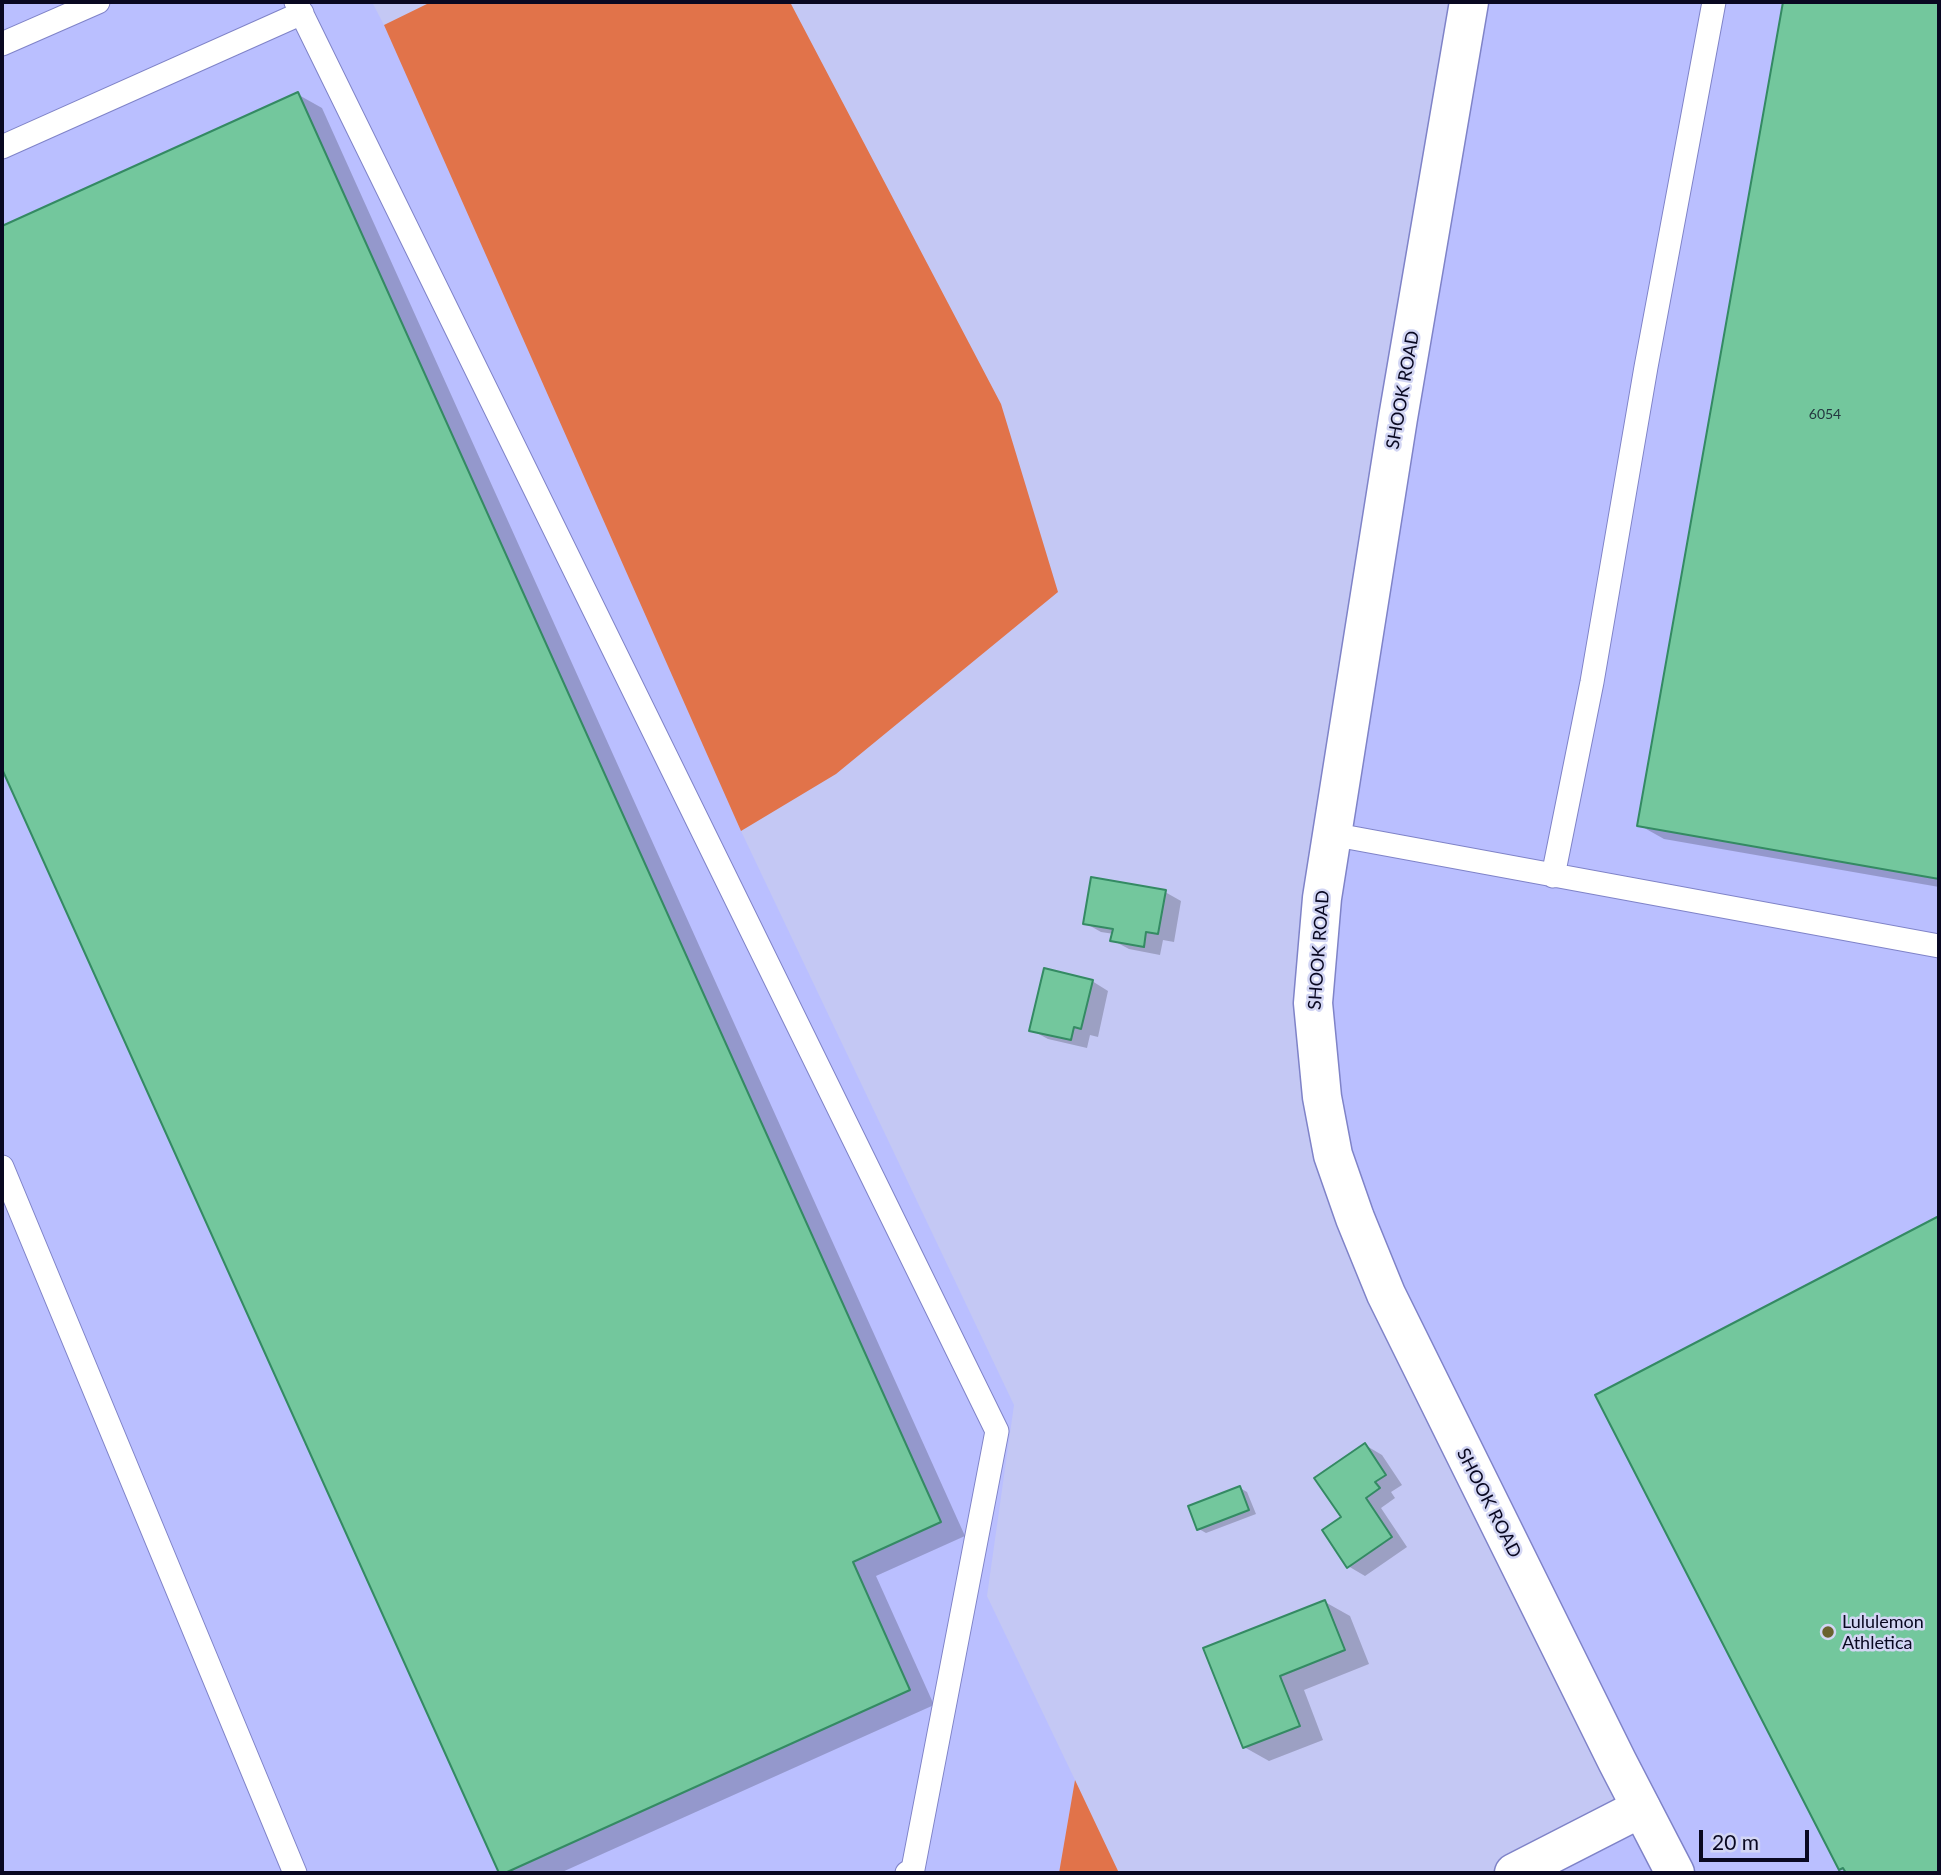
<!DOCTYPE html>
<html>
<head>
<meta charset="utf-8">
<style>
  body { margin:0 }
  #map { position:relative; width:1941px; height:1875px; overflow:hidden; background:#c4c8f4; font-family:Lato,sans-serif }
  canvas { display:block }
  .frame { position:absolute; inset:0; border:4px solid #090821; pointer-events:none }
  .scale { position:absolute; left:1699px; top:1830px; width:110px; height:32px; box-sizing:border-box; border:4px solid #090821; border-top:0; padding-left:9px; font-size:21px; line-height:24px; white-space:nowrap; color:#090821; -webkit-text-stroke:5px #d3d6f4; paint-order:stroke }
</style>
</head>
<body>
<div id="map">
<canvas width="1941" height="1875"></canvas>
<div class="frame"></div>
<div class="scale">20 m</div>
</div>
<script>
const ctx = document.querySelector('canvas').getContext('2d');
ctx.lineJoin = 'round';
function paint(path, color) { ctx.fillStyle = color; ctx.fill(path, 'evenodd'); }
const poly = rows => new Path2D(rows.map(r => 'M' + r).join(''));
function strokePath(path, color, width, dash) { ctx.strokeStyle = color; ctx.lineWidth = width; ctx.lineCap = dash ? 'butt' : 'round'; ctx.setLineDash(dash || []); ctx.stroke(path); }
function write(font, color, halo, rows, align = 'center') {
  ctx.font = font + ' Lato,sans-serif'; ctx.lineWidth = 5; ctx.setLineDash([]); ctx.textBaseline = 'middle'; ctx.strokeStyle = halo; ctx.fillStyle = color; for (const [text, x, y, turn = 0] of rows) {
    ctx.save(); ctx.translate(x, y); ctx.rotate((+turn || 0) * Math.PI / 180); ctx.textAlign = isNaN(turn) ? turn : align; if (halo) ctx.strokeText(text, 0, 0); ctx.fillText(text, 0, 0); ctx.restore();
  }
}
paint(poly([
  [2,2,372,2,384,25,741,831,1014,1405,987,1596,1075,1780,1059,1873,2,1873],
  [1469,2,1939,2,1939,1873,1514,1873,1641,1808,1386,1294,1313,1003]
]), '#babfff');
paint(poly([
  [431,2,790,2,1001,404,1058,592,836,774,741,831,384,25],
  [1075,1780,1119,1873,1059,1873]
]), '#e1734a');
paint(poly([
  [1784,2,1939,2,1939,887,1664,839,1639,825],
  [297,94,322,108,965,1536,876,1576,934,1705,560,1873,501,1873,2,765,2,228],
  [1165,892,1181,901,1174,942,1163,940,1160,955,1129,949,1112,940,1114,934,1101,932,1085,923],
  [1092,981,1108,991,1098,1037,1090,1035,1087,1048,1048,1039,1031,1030],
  [1939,1218,1939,1873,1848,1873,1841,1869,1598,1396],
  [1365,1445,1382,1455,1402,1485,1391,1492,1395,1498,1381,1508,1407,1547,1365,1576,1348,1566,1343,1518],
  [1240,1488,1247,1492,1256,1514,1206,1533,1199,1529],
  [1325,1602,1350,1616,1369,1664,1304,1690,1323,1740,1269,1761,1244,1747,1205,1649]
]), '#0003');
const building = poly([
  [1783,2,1939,2,1939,879,1637,826,1783,2],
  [298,92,941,1522,853,1562,910,1690,505,1873,499,1873,2,769,2,226,298,92],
  [1091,877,1166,890,1158,934,1146,932,1144,947,1110,941,1113,929,1083,924,1091,877],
  [1044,968,1093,980,1081,1029,1074,1027,1071,1040,1029,1031,1044,968],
  [1939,1216,1939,1873,1846,1873,1843,1868,1839,1870,1595,1395,1939,1216],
  [1365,1443,1386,1475,1375,1482,1380,1488,1366,1498,1392,1537,1347,1568,1322,1530,1341,1517,1314,1478,1365,1443],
  [1240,1486,1249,1510,1197,1530,1188,1506,1240,1486],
  [1325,1600,1345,1650,1280,1676,1300,1726,1243,1748,1203,1648,1325,1600]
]);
paint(building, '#73c79d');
strokePath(building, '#348a63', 2);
const lane = poly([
  [296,2,997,1431,913,1869,907,1873],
  [2,44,98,2],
  [2,147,302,13],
  [1331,834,1939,946],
  [1553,876,1592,682,1646,367,1714,2],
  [2,1167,295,1873]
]);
const street = poly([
  [1514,1873,1641,1808]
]);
const secondary = poly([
  [1469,2,1398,418,1322,898,1313,1003,1322,1097,1333,1155,1355,1218,1386,1294,1617,1761,1675,1873]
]);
strokePath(lane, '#7f83c8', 25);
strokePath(street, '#7f83c8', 41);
strokePath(secondary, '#7f83c8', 41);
strokePath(lane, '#fff', 23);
strokePath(street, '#fff', 38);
strokePath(secondary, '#fff', 38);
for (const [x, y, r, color] of [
  [1828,1632,7,"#6a622f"]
]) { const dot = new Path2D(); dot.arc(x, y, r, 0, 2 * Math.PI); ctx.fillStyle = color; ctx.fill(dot); strokePath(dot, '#d3d6f4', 2.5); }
write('14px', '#243840', null, [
  ["6054",1825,414]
]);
write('18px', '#090821', '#d3d6f4', [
  ["SHOOK ROAD",1403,390,-80],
  ["SHOOK ROAD",1319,950,-86],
  ["SHOOK ROAD",1489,1503,63]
]);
write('18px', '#090821', '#d3d6f4', [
  ["Lululemon",1842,1622],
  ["Athletica",1842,1643]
], 'left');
</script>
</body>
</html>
